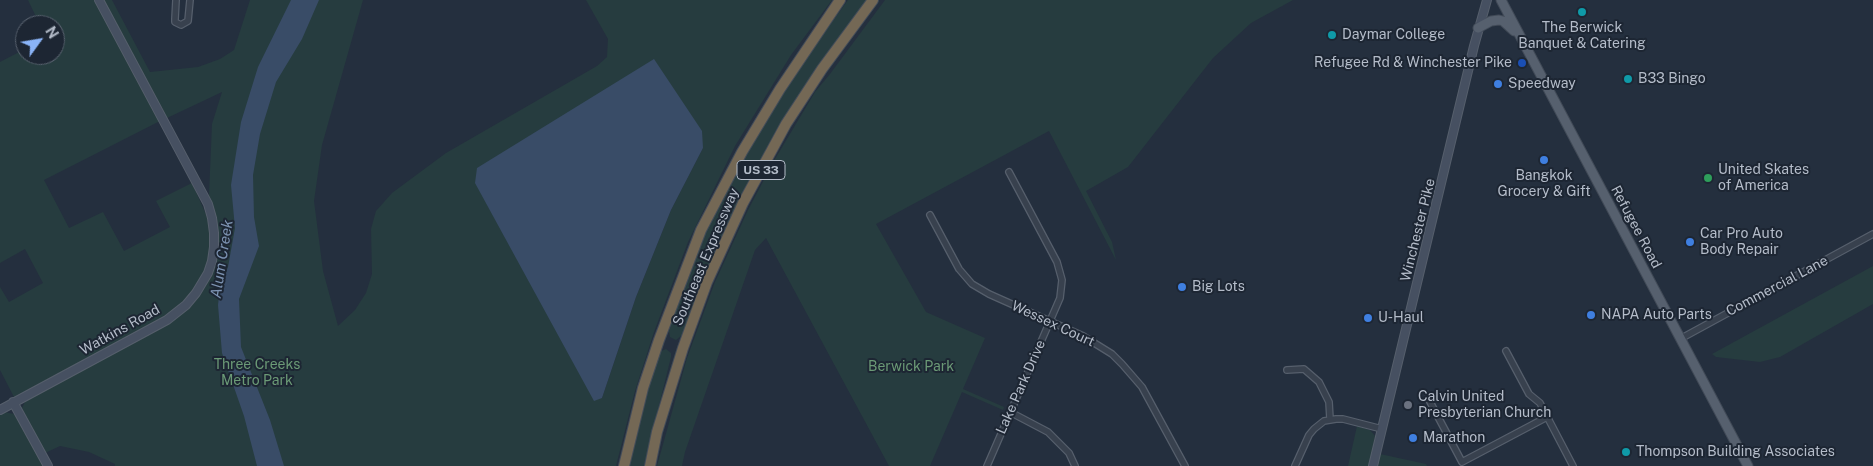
<!DOCTYPE html>
<html>
<head>
<meta charset="utf-8">
<style>
  body { margin:0 }
  #map { position:relative; width:1873px; height:466px; overflow:hidden; background:#242f3e; font-family:"Public Sans",sans-serif }
  canvas { display:block }
  .north { position:absolute; left:15px; top:15px; width:50px; height:50px; box-sizing:border-box; background:#1d2633; border:1px solid #59626f; border-radius:50%; rotate:58deg; font-size:14px; font-weight:700; line-height:20px; text-align:center; color:#b4bcc9 }
  .north::after { content:''; display:block; margin:auto; width:18px; height:22px; background:#8ab4f8; clip-path:polygon(50% 0,100% 100%,50% 72%,0 100%) }
</style>
</head>
<body>
<div id="map">
<canvas width="1873" height="466"></canvas>
<div class="north">N</div>
</div>
<script>
const ctx = document.querySelector('canvas').getContext('2d');
ctx.lineJoin = 'round';
function paint(path, color) { ctx.fillStyle = color; ctx.fill(path, 'evenodd'); }
const poly = rows => new Path2D(rows.map(r => 'M' + r).join(''));
function strokePath(path, color, width, dash) { ctx.strokeStyle = color; ctx.lineWidth = width; ctx.lineCap = dash ? 'butt' : 'round'; ctx.setLineDash(dash || []); ctx.stroke(path); }
function write(font, color, halo, rows, align = 'center') {
  ctx.font = font + ' "Public Sans",sans-serif'; ctx.lineWidth = 4; ctx.setLineDash([]); ctx.textBaseline = 'middle'; ctx.strokeStyle = halo; ctx.fillStyle = color; for (const [text, x, y, turn = 0] of rows) {
    ctx.save(); ctx.translate(x, y); ctx.rotate((+turn || 0) * Math.PI / 180); ctx.textAlign = isNaN(turn) ? turn : align; if (halo) ctx.strokeText(text, 0, 0); ctx.fillText(text, 0, 0); ctx.restore();
  }
}
paint(poly([
  [28,0,96,0,160,121,44,180,69,228,103,212,124,251,170,227,156,201,192,183,208,219,212,124,222,92,167,118,104,0,112,0,150,72,198,67,220,59,234,50,250,0,363,0,322,145,314,201,323,271,338,326,355,310,366,293,372,274,371,229,376,211,392,193,446,153,597,66,607,57,608,39,586,0,832,0,791,55,735,146,688,242,654,332,635,391,616,466,115,466,115,464,89,452,60,446,45,453,22,408,26,400,172,321,193,304,206,286,207,266,200,281,186,301,163,318,14,397,0,370,0,287,9,302,43,283,25,249,0,263,0,62,25,49,25,55,55,55,55,25,40,25],
  [703,148,671,210,636,297,602,398,477,168],
  [848,0,868,0,823,60,775,132,737,205,705,275,682,335,676,340,670,337,669,331,683,289,705,234,739,167,768,116,798,69],
  [885,0,1293,0,1251,23,1213,58,1128,167,1086,191,1112,242,1116,260,1049,131,876,224,926,312,985,338,963,389,1004,407,1003,410,962,392,930,466,889,466,766,238,755,250,685,452,682,466,657,466,687,358,715,282,748,210,775,159,815,92,830,74],
  [1873,266,1873,304,1780,357,1760,362,1716,357,1712,354],
  [666,349,671,353,671,357,644,466,628,466,644,402,659,352],
  [4,412,14,414,20,422,44,466,0,466,0,414],
  [1357,426,1370,430,1375,436,1369,466,1348,466],
  [1380,454,1426,464,1427,466,1377,466]
]), '#263c3f');
paint(poly([
  [291,0,319,0,302,39,276,82,260,134,253,175,254,217,259,246,239,299,241,347,270,420,284,466,257,466,244,416,222,353,218,305,220,289,228,267,235,228,231,185,241,122,258,67],
  [654,59,702,131,703,148,671,210,636,297,602,398,594,401,475,183,477,168]
]), '#394c67');
const street = poly([
  [176,0,175,19,175,22,181,25,188,21,190,0],
  [930,215,959,269,972,284,989,294,1083,336,1112,354,1122,364,1142,387,1185,466],
  [1680,339,1873,234],
  [1506,351,1529,394,1540,403,1573,466],
  [1287,370,1304,369,1319,382,1329,402,1330,419],
  [1428,398,1462,462,1547,417],
  [1010,412,1048,432,1069,453,1075,466],
  [987,466,1060,298,1062,280,1057,262,1009,172],
  [1295,466,1309,435,1314,429,1324,421,1336,419,1343,419,1382,429]
]);
const secondary = poly([
  [13,402,48,466],
  [0,410,167,320,186,305,196,293,208,273,212,261,214,247,214,233,212,218,208,204,99,0],
  [1373,466,1474,46,1487,0]
]);
const primary = poly([
  [1501,0,1748,466],
  [1478,28,1491,21,1499,20,1503,21,1514,31]
]);
const highway = poly([
  [624,466,643,388,659,340,701,230,742,152,780,89,840,0],
  [650,466,657,432,683,348,707,282,743,203,786,124,822,69,873,0]
]);
strokePath(street, '#565f6c', 8);
strokePath(secondary, '#565f6c', 10);
strokePath(primary, '#414a57', 11);
strokePath(highway, '#434c59', 12);
strokePath(street, '#38414e', 5.5);
strokePath(secondary, '#465061', 8);
strokePath(primary, '#56606e', 9);
strokePath(highway, '#746855', 10);
for (const [x, y, r, color] of [
  [1582,12,5,"#0f9aa8"],
  [1332,35,5,"#0f9aa8"],
  [1522,63,5,"#1a4fb4"],
  [1628,79,5,"#0f9aa8"],
  [1498,84,5,"#3f7fe0"],
  [1544,160,5,"#3f7fe0"],
  [1708,178,5,"#2e9e5b"],
  [1690,242,5,"#3f7fe0"],
  [1182,287,5,"#3f7fe0"],
  [1591,315,5,"#3f7fe0"],
  [1368,318,5,"#3f7fe0"],
  [1408,405,5,"#6b7280"],
  [1413,438,5,"#3f7fe0"],
  [1626,452,5,"#0f9aa8"]
]) { const dot = new Path2D(); dot.arc(x, y, r, 0, 2 * Math.PI); ctx.fillStyle = color; ctx.fill(dot); strokePath(dot, '#1d2633', 2); }
for (const [x, y, w] of [
  [761,170,48]
]) { const box = new Path2D(); box.roundRect(x - w / 2, y - 9.5, w, 19, 4); ctx.fillStyle = '#1d2633'; ctx.fill(box); strokePath(box, '#b4bcc9', 1); }
write('bold 12px', '#b4bcc9', null, [
  ["US 33",761,170]
]);
write('14px', '#b4bcc9', '#1d2633', [
  ["The Berwick",1582,28,"center"],
  ["Banquet & Catering",1582,44,"center"],
  ["Daymar College",1342,35],
  ["Refugee Rd & Winchester Pike",1512,63,"right"],
  ["B33 Bingo",1638,79],
  ["Speedway",1508,84],
  ["United Skates",1718,170],
  ["of America",1718,186],
  ["Bangkok",1544,176,"center"],
  ["Grocery & Gift",1544,192,"center"],
  ["Car Pro Auto",1700,234],
  ["Body Repair",1700,250],
  ["Big Lots",1192,287],
  ["NAPA Auto Parts",1601,315],
  ["U-Haul",1378,318],
  ["Calvin United",1418,397],
  ["Presbyterian Church",1418,413],
  ["Marathon",1423,438],
  ["Thompson Building Associates",1636,452]
], 'left');
write('14px', '#b4bcc9', '#1d2633', [
  ["Refugee Road",1636,227,62],
  ["Winchester Pike",1418,230,-76],
  ["Southeast Expressway",706,257,-67],
  ["Commercial Lane",1777,286,-28],
  ["Wessex Court",1053,324,25],
  ["Watkins Road",120,330,-29],
  ["Lake Park Drive",1021,387,-66]
]);
write('14px', '#6b9a76', '#1d2633', [
  ["Three Creeks",257,365],
  ["Metro Park",257,381],
  ["Berwick Park",911,367]
]);
write('italic 15px', '#7c92b1', '#1d2633', [
  ["Alum Creek",222,259,-81]
]);
</script>
</body>
</html>
